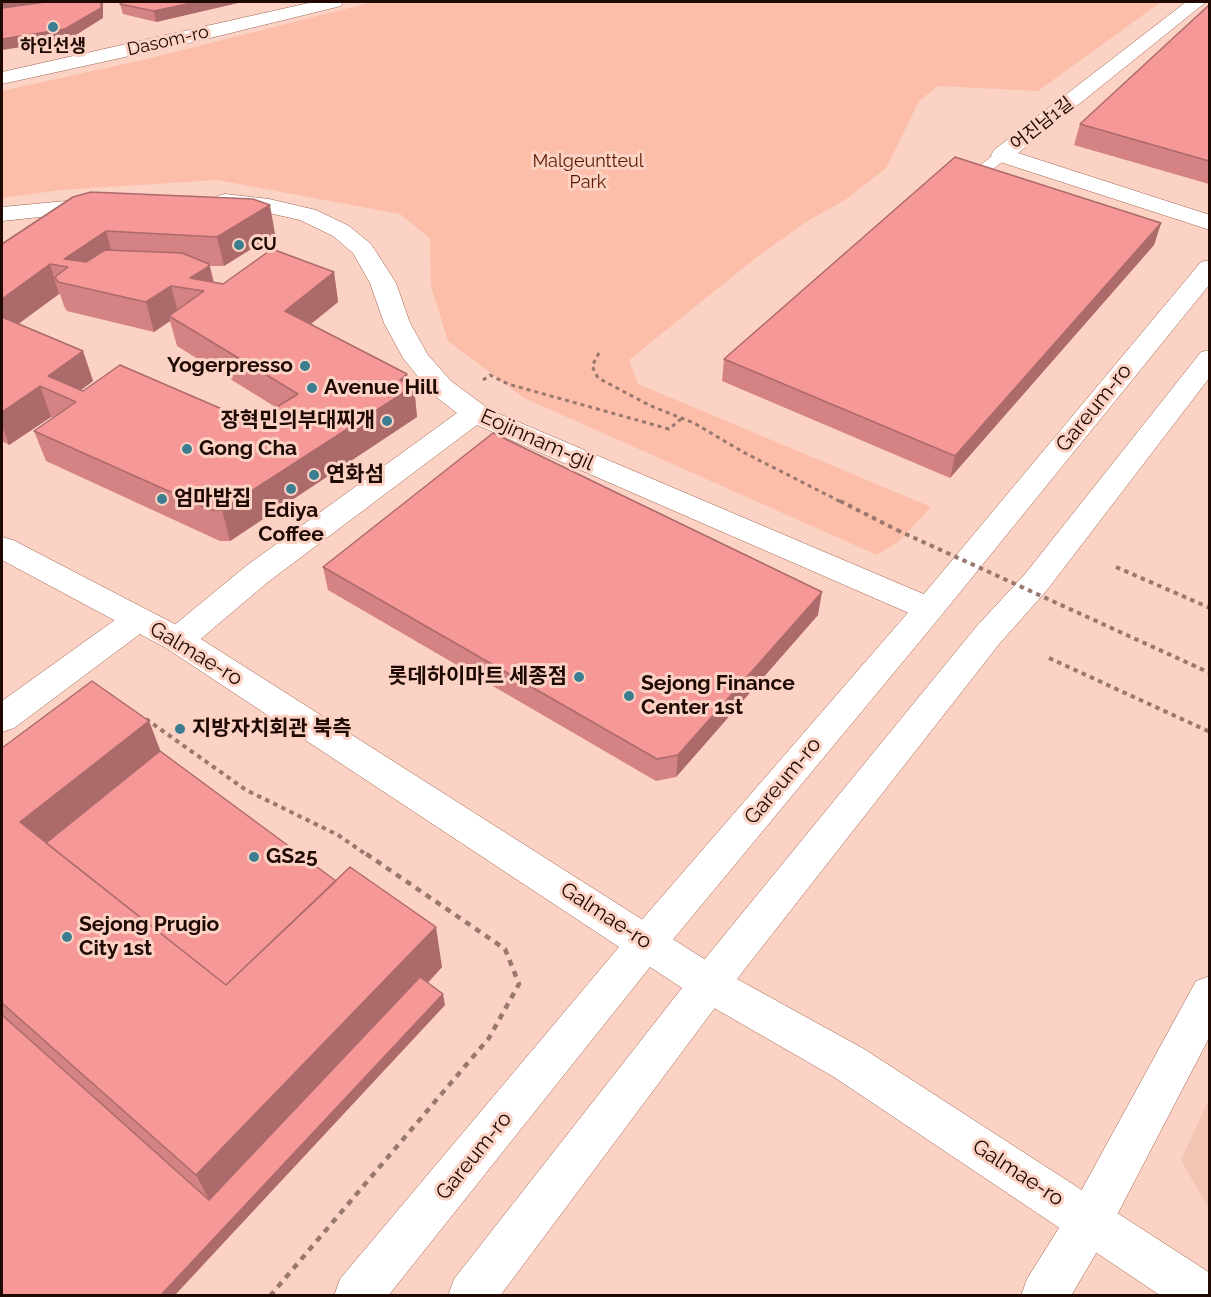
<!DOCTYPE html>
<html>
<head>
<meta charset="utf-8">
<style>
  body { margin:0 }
  #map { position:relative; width:1211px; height:1297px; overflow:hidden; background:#fbd2c4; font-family:Raleway,sans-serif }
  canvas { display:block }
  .frame { position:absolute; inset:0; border:3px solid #1f0903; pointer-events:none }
</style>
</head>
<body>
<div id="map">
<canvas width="1211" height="1297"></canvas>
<div class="frame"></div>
</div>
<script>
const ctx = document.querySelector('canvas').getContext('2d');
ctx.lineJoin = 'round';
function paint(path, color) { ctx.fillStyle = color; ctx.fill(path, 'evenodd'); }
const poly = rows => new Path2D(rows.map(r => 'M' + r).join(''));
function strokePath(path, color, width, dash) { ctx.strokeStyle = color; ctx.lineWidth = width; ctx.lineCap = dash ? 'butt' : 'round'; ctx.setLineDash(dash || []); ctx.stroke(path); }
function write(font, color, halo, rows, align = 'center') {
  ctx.font = font + ' Raleway,"Noto Sans KR",sans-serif'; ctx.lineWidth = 6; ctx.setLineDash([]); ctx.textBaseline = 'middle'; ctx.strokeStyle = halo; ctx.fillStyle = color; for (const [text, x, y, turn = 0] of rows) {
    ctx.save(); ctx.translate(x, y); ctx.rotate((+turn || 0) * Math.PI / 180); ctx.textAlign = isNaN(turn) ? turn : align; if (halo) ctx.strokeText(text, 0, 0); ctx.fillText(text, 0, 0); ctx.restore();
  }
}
paint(poly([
  [1209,1099,1209,1205,1205,1202,1181,1160]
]), '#f2c4b4');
paint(poly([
  [373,2,1161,2,1038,91,938,86,919,101,886,168,845,200,809,220,757,257,629,360,638,384,931,507,898,542,877,555,524,398,448,341,431,286,430,238,400,214,217,180,61,190,2,198,2,91,147,59]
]), '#fcbea9');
const lane = poly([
  [1002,151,1009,155,1007,158,972,186,962,186,960,183,962,180,997,152,1002,151]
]);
const street = poly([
  [313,2,343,2,341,6,198,41,2,84,2,72,313,2],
  [1186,2,1206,2,1018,153,1210,215,1210,230,994,160,991,155,994,150,1186,2],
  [225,194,269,199,316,210,349,226,371,244,396,283,410,323,428,355,451,381,490,410,940,601,945,609,940,617,929,620,918,617,477,425,268,582,190,648,178,652,166,648,162,640,166,632,246,566,457,413,431,393,403,358,384,323,370,283,353,253,333,236,300,220,269,213,217,206,213,201,217,196,225,194],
  [98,198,106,200,110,205,106,210,2,221,2,207,98,198],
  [137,608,148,612,153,620,148,628,14,728,2,732,2,701,126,612,137,608],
  [1210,976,1210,1036,1106,1236,1071,1296,1021,1296,1027,1279,1074,1204,1196,981,1210,976]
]);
const secondary = poly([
  [1210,260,1210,284,940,617,661,954,647,959,633,954,627,942,633,930,918,601,1201,262,1210,260],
  [1210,350,1210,377,1047,590,1000,643,737,979,864,1049,1210,1273,1210,1296,1161,1296,834,1077,695,997,689,984,695,971,976,627,1025,574,1201,352,1210,350]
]);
const primary = poly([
  [2,537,13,540,190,632,723,971,729,984,723,997,500,1296,448,1296,454,1279,682,988,650,967,388,1296,334,1296,340,1279,619,947,166,648,2,560,2,537]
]);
strokePath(lane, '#9f634f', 1);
strokePath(street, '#9f634f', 1);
strokePath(secondary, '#9f634f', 1);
strokePath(primary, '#9f634f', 1);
strokePath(poly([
  [599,353,592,366,598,378,651,406,694,423,743,452,843,503],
  [483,380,490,375,508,384,669,429,681,419]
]), '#99786e', 3, [4, 4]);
strokePath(poly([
  [840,501,897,530],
  [1116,567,1210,608],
  [1118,631,1210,673],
  [1049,658,1210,732],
  [146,719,246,790,338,835,367,855]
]), '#99786e', 4, [4.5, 4.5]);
strokePath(poly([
  [270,1296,489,1038,519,984,505,949,365,853]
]), '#99786e', 4.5, [6, 6]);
paint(lane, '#fff');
paint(street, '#fff');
paint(secondary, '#fff');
paint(primary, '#fff');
strokePath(poly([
  [897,530,1118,631]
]), '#99786e', 4, [4.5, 4.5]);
paint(poly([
  [242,2,156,22,123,14,120,4],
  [1209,5,1209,184,1074,145,1080,124],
  [73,197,275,234,224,266,210,266,214,282,223,284,334,272,338,302,311,324,414,386,417,417,230,541,220,541,46,461,34,431,53,418,51,417,9,445,2,441,2,244],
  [59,294,60,294,64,306,67,311,154,332,170,321,177,346,277,408,252,422,81,390,93,381,83,351,18,324],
  [1161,223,1154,245,950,478,722,381,724,359],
  [323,567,818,615,676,777,656,781,328,590],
  [149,721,160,751,442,967,428,983,445,1005,174,1296,2,1296,2,748]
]), '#d48283');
paint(poly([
  [2,2,66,2,2,10],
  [101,2,103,2,103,18,68,40,2,50,2,39],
  [196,2,242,2,156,22,154,11],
  [270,205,275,234,224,266,217,237],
  [1161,223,1154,245,950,478,955,456],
  [106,231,114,260,74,286,64,259],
  [50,264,59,294,2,336,2,299],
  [209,264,216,294,204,291,190,278],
  [334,272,338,302,291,340,285,311],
  [171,286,179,316,169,316,170,321,154,332,146,302],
  [83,351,93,381,69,399,48,376],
  [407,374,409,390,414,386,417,417,230,541,222,510,400,380],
  [40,386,51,417,9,445,2,425,2,412],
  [822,592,818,615,676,777,678,755],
  [149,721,165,763,45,860,20,822],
  [436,927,442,967,214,1209,196,1175],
  [443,994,445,1005,174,1296,160,1296]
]), '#ac6a6a');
const building = poly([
  [46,2,101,2,101,8,65,29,2,39,2,8,46,2],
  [122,2,196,2,154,11,120,4,122,2],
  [1209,5,1209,161,1080,124,1209,5],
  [955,157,1161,223,955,456,724,359,955,157],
  [91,192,253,199,270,205,217,237,106,231,64,259,86,262,105,250,182,253,209,264,208,267,190,278,223,284,272,249,334,272,285,311,407,374,400,380,414,386,222,510,211,510,34,431,76,402,40,386,2,412,2,317,83,351,48,376,83,391,120,365,252,422,298,394,169,316,204,291,171,286,146,302,58,282,55,277,68,267,50,264,2,299,2,244,73,197,91,192],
  [493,433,822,592,678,755,657,759,323,567,493,433],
  [92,681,149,721,20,822,226,985,350,867,436,927,196,1175,2,1003,2,748,92,681],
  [160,751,336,881,226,985,46,843,160,751],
  [420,977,443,994,160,1296,2,1296,2,1015,209,1200,420,977]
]);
paint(building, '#f69798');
strokePath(building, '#ac6a6a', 1.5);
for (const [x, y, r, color] of [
  [53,27,6,"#3c7d8f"],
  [239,245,6,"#3c7d8f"],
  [305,366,6,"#3c7d8f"],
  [312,388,6,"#3c7d8f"],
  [387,421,6,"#3c7d8f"],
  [187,449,6,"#3c7d8f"],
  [314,475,6,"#3c7d8f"],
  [291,489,6,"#3c7d8f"],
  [162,499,6,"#3c7d8f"],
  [579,677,6,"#3c7d8f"],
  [629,696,6,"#3c7d8f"],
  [180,729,6,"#3c7d8f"],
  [254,857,6,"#3c7d8f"],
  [67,937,6,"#3c7d8f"]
]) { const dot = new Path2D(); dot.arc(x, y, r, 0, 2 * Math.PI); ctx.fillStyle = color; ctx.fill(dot); strokePath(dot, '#fbd2c4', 2); }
write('18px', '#1f0903', '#fbd2c4', [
  ["Dasom-ro",168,41,-13],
  ["어진남1길",1042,124,-38]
]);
write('bold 18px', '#1f0903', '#fbd2c4', [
  ["하인선생",53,47],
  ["CU",251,245,"left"]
]);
write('18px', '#5c1900', '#fbd2c4', [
  ["Malgeuntteul",588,162],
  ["Park",588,183]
]);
write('bold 21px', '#1f0903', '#fbd2c4', [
  ["Yogerpresso",293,366,"right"],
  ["Avenue Hill",324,388],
  ["장혁민의부대찌개",375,421,"right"],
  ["Gong Cha",199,449],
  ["연화섬",326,475],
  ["엄마밥집",174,499],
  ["Ediya",291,511,"center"],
  ["Coffee",291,535,"center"],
  ["롯데하이마트 세종점",567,677,"right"],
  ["Sejong Finance",641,684],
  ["Center 1st",641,708],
  ["지방자치회관 북측",192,729],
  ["GS25",266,857],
  ["Sejong Prugio",79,925],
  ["City 1st",79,949]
], 'left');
write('21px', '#1f0903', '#fbd2c4', [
  ["Gareum-ro",1094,408,-51],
  ["Eojinnam-gil",537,440,24],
  ["Galmae-ro",196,654,31],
  ["Gareum-ro",783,781,-50],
  ["Galmae-ro",606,916,33],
  ["Gareum-ro",474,1156,-51],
  ["Galmae-ro",1018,1173,33]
]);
</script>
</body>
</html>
